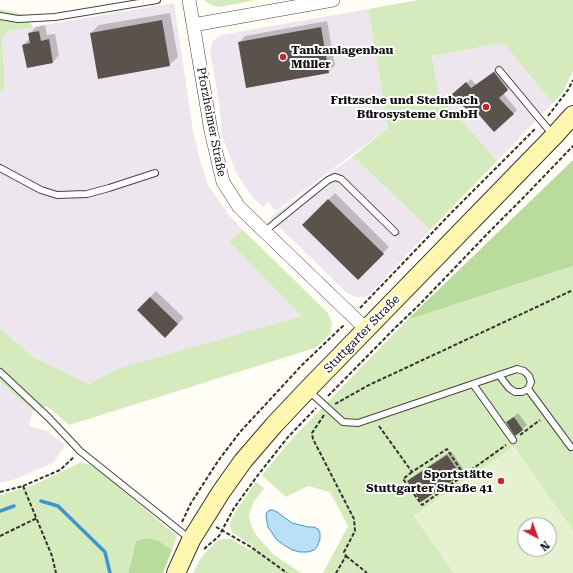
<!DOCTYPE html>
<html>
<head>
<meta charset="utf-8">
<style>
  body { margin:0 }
  #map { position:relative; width:573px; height:573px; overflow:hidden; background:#fffdf5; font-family:"Roboto Serif",serif }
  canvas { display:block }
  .north { position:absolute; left:517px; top:517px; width:40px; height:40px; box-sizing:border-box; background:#fff; border:1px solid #a0a0a0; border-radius:50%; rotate:139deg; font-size:11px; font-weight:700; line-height:16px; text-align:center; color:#111 }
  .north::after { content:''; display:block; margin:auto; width:14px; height:18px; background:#c4262e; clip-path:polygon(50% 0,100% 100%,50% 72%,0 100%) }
</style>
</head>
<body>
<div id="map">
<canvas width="573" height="573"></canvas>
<div class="north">N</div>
</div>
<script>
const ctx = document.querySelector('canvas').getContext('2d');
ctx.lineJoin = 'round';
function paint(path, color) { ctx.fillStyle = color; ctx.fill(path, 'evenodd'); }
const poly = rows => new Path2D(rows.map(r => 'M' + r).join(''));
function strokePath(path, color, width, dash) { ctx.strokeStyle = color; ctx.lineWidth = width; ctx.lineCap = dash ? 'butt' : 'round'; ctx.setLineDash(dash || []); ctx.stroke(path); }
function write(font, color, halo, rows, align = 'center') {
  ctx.font = font + ' "Roboto Serif",serif'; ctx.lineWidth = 4; ctx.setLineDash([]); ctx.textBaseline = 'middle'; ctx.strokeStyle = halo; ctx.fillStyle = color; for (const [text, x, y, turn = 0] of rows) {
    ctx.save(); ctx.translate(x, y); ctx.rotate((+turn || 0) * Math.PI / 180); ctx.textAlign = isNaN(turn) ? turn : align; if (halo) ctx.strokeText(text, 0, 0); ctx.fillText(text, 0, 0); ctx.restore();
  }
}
paint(poly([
  [174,3,193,131,200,160,208,185,229,215,243,230,229,242,303,316,119,368,89,384,33,357,0,328,0,93,5,88,2,38,9,31],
  [368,9,388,128,276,211,268,202,263,207,252,197,236,172,222,136,219,104,210,51,213,41,221,35],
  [503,43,553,103,497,161,439,94,432,56],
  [353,156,430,230,368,296,364,297,356,297,347,293,270,218],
  [0,382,33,411,29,426,47,431,65,445,54,462,19,478,0,483]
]), '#eee6ef');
paint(poly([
  [204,0,256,0,219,7,211,5],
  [418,0,573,0,573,71,563,92,553,103,503,43,432,56,439,94,497,161,430,230,353,156,388,128,368,9],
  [0,9,25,15,33,27,9,31,2,38,5,88,0,93],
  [243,230,328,313,332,324,330,334,315,348,69,425,47,406,33,411,0,382,0,328,33,357,89,384,119,368,302,316,229,242],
  [573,266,573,531,514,447,414,516,454,573,323,573,348,526,330,492,308,486,286,497,269,482,262,475,291,440,407,320],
  [79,463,89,464,102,473,177,536,172,550,159,541,148,538,133,551,128,573,0,573,0,495,34,485],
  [256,482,264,488,254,501,249,515,251,525,256,535,273,554,301,573,193,573,202,556,218,540,224,539,231,539,250,550,253,546,233,533,230,526,232,517]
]), '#d5ebbd');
paint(poly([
  [573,160,573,266,407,320],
  [148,538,159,541,172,550,163,573,128,573,136,541]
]), '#b9dc9c');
paint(poly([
  [514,446,573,531,573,573,454,573,414,516],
  [525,525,549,525,549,549,525,549]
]), '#e6f2cf');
const water = poly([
  [270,510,273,510,277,512,292,523,308,527,314,527,318,529,320,533,320,539,317,547,314,550,308,552,300,552,292,550,284,545,277,540,268,527,266,516,267,512,270,510]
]);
paint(water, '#b9e0f7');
strokePath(water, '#3f96cf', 1);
paint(poly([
  [170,13,178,57,169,65,91,33,99,25],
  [327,21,335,65,329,72,239,43,245,36],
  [45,25,47,35,55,34,59,55,53,62,23,45,29,39,30,33,36,27],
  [498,68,512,85,503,93,517,110,513,114,457,91,471,79,476,85],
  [335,193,389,247,358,278,304,225],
  [156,291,184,318,165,336,138,310],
  [518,413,527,425,516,434,507,422],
  [451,451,464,470,460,474,408,481,412,477]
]), '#0003');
strokePath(poly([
  [41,501,58,506,105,552,110,573],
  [0,511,14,506]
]), '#3f96cf', 3.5);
paint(poly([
  [162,20,170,66,98,79,90,33],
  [321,27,329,73,246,88,238,42],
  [39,31,41,41,49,39,53,63,27,68,22,45,30,43,28,33],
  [494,72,508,90,499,98,514,114,494,132,479,115,477,117,455,100,451,95,466,82,471,88],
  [328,199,384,254,358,280,302,225],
  [150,297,178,324,165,338,137,310],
  [514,417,523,430,515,436,506,422],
  [447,455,461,475,421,502,407,481]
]), '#5a524d');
const service = poly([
  [0,16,18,19,55,17,157,0],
  [499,70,553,135],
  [0,168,41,190,57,195,87,194,109,188,155,173],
  [265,231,328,180,335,177,341,179,395,232],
  [0,372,48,417,80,451,190,539],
  [473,384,513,440],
  [528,389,571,447],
  [309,391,343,422,358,423,517,369,524,371,529,376,531,382,528,389,522,392,515,392,509,388,499,375]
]);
const minor = poly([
  [189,0,211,131,223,182,239,207,366,329],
  [193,25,333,0]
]);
const secondary = poly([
  [176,573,191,540,221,492,243,461,274,425,307,390,554,136,573,115]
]);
strokePath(service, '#444', 8);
strokePath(minor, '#444', 14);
strokePath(secondary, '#333', 20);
strokePath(poly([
  [548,116,568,90,573,80],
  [360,308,453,211,536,128],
  [328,396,396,327,419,305,491,230,523,198,573,146],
  [335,404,369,385,573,290],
  [324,415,312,433,313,439,354,519,355,531,344,552,346,556,336,573],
  [379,426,412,472,447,449,464,475,506,445],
  [520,435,540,420],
  [412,472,403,479,422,505,464,475],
  [23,486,52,556,56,573],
  [0,492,23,486,60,470,74,457],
  [182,522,191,503,218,461,240,432,302,365,345,324],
  [216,527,251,547,287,573],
  [0,536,37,518],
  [204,549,219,536,234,508,258,475,288,437,316,408],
  [346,556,367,573]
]), '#333', 2, [4, 2]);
strokePath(service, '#fff', 6);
strokePath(minor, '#fff', 13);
strokePath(secondary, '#fff6b0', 18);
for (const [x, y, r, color] of [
  [283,57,4,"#c4262e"],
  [486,107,4,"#c4262e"],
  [501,481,4,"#c4262e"]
]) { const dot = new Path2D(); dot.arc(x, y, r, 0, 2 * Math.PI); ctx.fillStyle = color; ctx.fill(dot); strokePath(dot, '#fff', 1.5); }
write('bold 12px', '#111', '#fff', [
  ["Tankanlagenbau",291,50,"left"],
  ["Müller",291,64,"left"],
  ["Fritzsche und Steinbach",478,100],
  ["Bürosysteme GmbH",478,114],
  ["Sportstätte",493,474],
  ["Stuttgarter Straße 41",493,488]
], 'right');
write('12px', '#111', '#fff', [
  ["Pforzheimer Straße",211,122,79],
  ["Stuttgarter Straße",362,334,-46]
]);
</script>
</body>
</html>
